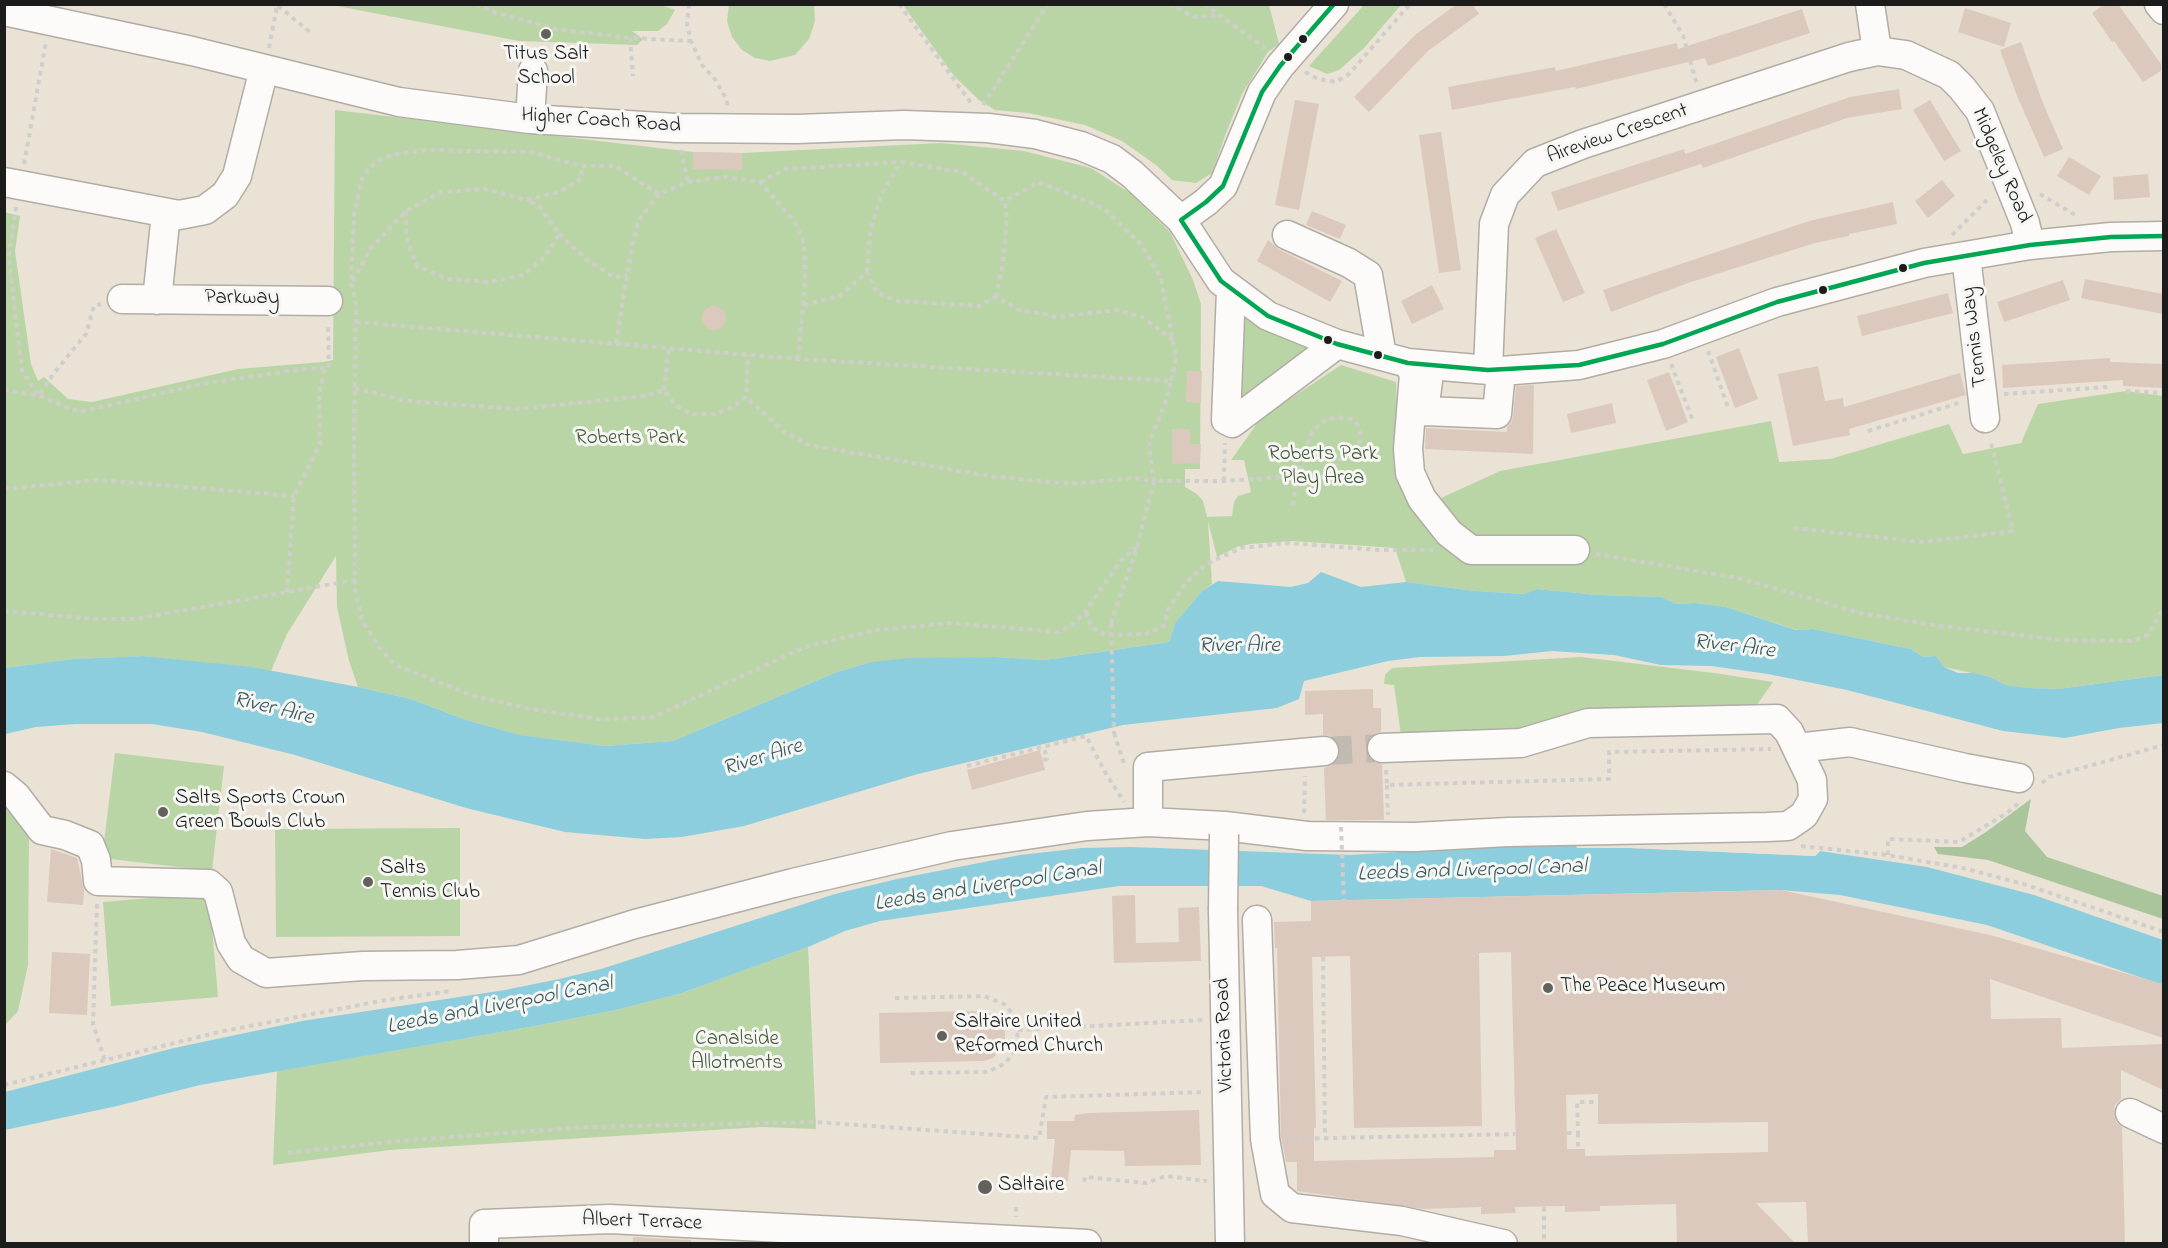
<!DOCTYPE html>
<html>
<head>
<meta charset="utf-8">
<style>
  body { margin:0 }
  #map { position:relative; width:2168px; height:1248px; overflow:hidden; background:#eae2d5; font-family:"Indie Flower",sans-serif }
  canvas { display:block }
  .frame { position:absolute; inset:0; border:6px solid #1c1c1c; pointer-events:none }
</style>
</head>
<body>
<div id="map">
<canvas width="2168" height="1248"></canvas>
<div class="frame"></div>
</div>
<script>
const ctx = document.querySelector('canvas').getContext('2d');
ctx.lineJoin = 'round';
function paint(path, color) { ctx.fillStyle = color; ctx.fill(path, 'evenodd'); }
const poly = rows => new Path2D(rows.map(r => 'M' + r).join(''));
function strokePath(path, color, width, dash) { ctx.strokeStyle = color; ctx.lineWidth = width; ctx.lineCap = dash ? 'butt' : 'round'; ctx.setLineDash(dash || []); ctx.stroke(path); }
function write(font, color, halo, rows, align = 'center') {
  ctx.font = font + ' "Indie Flower",sans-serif'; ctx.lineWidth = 6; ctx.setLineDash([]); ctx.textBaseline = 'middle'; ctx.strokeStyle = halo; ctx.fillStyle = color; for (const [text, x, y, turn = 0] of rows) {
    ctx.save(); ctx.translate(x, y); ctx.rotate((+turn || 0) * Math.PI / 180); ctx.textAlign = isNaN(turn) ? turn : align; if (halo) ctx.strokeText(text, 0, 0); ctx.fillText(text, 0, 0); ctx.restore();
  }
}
paint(poly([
  [661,5,675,10,667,24,658,31,632,31,643,39,637,45,519,41,332,5],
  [729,5,814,5,815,21,809,39,795,55,770,61,755,58,742,50,732,37,727,21],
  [903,5,1269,5,1279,44,1268,52,1242,94,1226,133,1212,173,1196,183,1172,180,1156,165,1122,141,1085,125,1028,113,995,110,979,100,954,76],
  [1364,5,1401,5,1364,48,1339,70,1327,74,1309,66],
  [335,110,693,152,742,153,941,143,1024,151,1091,168,1130,193,1170,232,1193,280,1201,304,1200,469,1185,469,1185,487,1197,494,1203,501,1207,517,1232,516,1234,502,1238,496,1251,492,1244,460,1231,460,1261,418,1341,365,1396,382,1399,473,1415,510,1500,471,1771,421,1779,462,1830,459,1949,424,1963,454,2021,443,2038,404,2126,391,2163,396,2163,675,2058,689,2029,688,2006,685,1990,677,1944,667,1936,656,1923,657,1911,649,1813,629,1797,630,1726,607,1696,603,1676,604,1661,597,1598,595,1537,589,1524,594,1476,591,1406,582,1395,548,1293,541,1251,544,1237,547,1217,557,1208,521,1212,584,1202,591,1175,623,1169,642,1045,660,996,657,871,662,837,672,673,741,605,746,519,735,466,720,411,699,358,687,349,661,337,607,336,556,287,634,271,671,143,656,73,659,5,668,4,212,20,216,15,251,31,364,38,381,44,377,68,399,92,402,238,369,323,362,333,360],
  [1239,316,1310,346,1244,408,1235,401],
  [1581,657,1714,673,1773,682,1756,706,1560,730,1401,735,1394,685,1384,684,1385,675,1392,668],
  [115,753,224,766,212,871,102,858],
  [5,798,29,832,28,965,18,1011,5,1025],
  [460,828,460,936,276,937,275,829],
  [209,893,218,997,111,1006,103,902],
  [808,947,816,1129,762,1127,390,1150,273,1165,277,1071,535,1026,616,1010,682,993]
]), '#bad5a5');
paint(poly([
  [2031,799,2025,831,2047,857,2163,896,2163,919,1988,860,1938,854,1934,847,1962,847,1986,832]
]), '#aac59b');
paint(poly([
  [1321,572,1361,587,1406,582,1476,591,1524,594,1537,589,1598,595,1661,597,1676,604,1696,603,1726,607,1796,630,1813,629,1911,649,1923,657,1936,656,1944,667,1958,673,1973,673,1990,677,2006,685,2029,688,2058,689,2163,675,2163,723,2119,728,2065,738,2003,731,1847,690,1768,674,1711,666,1661,665,1614,655,1552,651,1504,656,1420,657,1388,661,1304,681,1299,699,1277,708,1123,725,918,774,744,826,682,837,645,839,565,832,466,808,295,755,202,732,152,724,76,724,36,727,5,734,5,668,73,659,143,656,252,667,358,687,411,699,466,720,520,735,605,746,673,741,837,672,871,662,909,658,996,657,1045,660,1169,642,1175,623,1202,591,1218,581,1291,587,1308,583],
  [1575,843,1578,848,1630,848,1815,856,1820,851,1927,867,2034,895,2163,940,2163,985,1987,925,1840,895,1781,890,1311,901,1261,886,1119,886,880,921,845,931,808,947,682,993,616,1010,535,1026,200,1085,117,1106,5,1130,5,1092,174,1048,302,1021,505,990,559,979,601,969,835,894,897,879,1020,855,1082,848,1131,847,1350,855,1464,848]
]), '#8ccedd');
paint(poly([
  [1575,843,1814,853,1820,851,1815,856,1630,848,1577,848]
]), '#eae2d5');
paint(poly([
  [1457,4,1472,4,1479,14,1428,51,1369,112,1354,97,1416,34],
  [2105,4,2118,4,2161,64,2161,71,2143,82,2114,41,2112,42,2092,13],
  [1965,8,2011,23,2004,47,1958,32],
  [1802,9,1810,33,1708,66,1705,58,1576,89,1575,87,1452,110,1448,87,1555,67,1556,71,1677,43,1678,49],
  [2021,42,2043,103,2063,149,2044,157,2017,96,2000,50],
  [1899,89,1902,109,1847,118,1703,168,1701,164,1558,211,1551,192,1684,149,1685,154,1850,97],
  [1295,100,1319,104,1299,210,1275,205],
  [1930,100,1961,151,1944,161,1913,110],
  [1441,132,1461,270,1439,273,1419,135],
  [693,152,742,153,742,170,692,169],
  [2069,157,2101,176,2089,195,2057,176],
  [2148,174,2150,197,2114,200,2113,177],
  [1942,180,1955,196,1928,218,1915,201],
  [1893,202,1897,224,1849,234,1849,236,1815,243,1688,283,1611,312,1603,290,1809,221],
  [1312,211,1346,225,1340,239,1306,225],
  [1556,229,1585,293,1563,302,1535,238],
  [1268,240,1280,250,1342,281,1330,302,1257,261],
  [2085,279,2163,294,2163,314,2081,298],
  [2063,280,2070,300,2004,322,1997,302],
  [1432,285,1444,309,1412,324,1401,301],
  [1948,293,1953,313,1862,336,1857,316],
  '702 318a12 12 0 1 1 24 0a12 12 0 1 1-24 0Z',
  [1739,348,1758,399,1735,408,1716,357],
  [2110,358,2110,362,2163,364,2163,388,2123,386,2123,380,2003,388,2002,365],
  [1818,366,1825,401,1843,398,1844,407,1960,373,1966,395,1849,429,1850,435,1793,446,1778,374],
  [1187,371,1202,371,1201,403,1186,402],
  [1669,372,1688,422,1666,431,1647,380],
  [1534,385,1533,454,1425,449,1426,428,1507,432,1507,427,1511,423,1513,416,1516,386],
  [1612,403,1616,423,1571,433,1567,414],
  [1172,429,1190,429,1190,444,1201,444,1200,463,1172,464],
  [1373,689,1373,708,1381,708,1381,732,1374,734,1368,740,1366,749,1368,757,1374,762,1382,764,1384,820,1326,820,1324,768,1334,764,1339,757,1340,749,1337,741,1331,736,1323,735,1323,714,1305,715,1305,691],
  [1040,750,1045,770,972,790,967,770],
  [51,849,77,858,84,890,83,905,47,902],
  [1781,890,1990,935,2163,984,2163,1038,1990,979,1991,1019,2061,1018,2062,1048,2163,1044,2163,1090,2121,1070,2121,1099,2115,1105,2114,1114,2116,1122,2122,1127,2125,1244,1808,1244,1806,1202,1756,1203,1796,1244,1677,1244,1676,1204,1600,1206,1600,1211,1565,1212,1565,1206,1515,1207,1516,1213,1481,1214,1481,1207,1423,1209,1297,1191,1297,1162,1286,1162,1281,1137,1277,948,1275,948,1274,922,1311,921,1311,901],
  [1511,952,1516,1150,1494,1150,1494,1157,1314,1161,1314,1128,1316,1128,1312,957,1350,956,1354,1128,1482,1126,1479,953],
  [1598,1094,1598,1124,1768,1122,1768,1152,1585,1156,1585,1149,1567,1149,1566,1095],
  [1135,895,1136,943,1179,942,1178,908,1199,907,1201,961,1114,963,1112,896],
  [52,952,90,954,87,1015,49,1013],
  [983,1011,992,1014,1001,1022,1005,1031,1005,1040,1001,1049,993,1058,984,1061,880,1063,879,1013],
  [1199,1110,1201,1165,1125,1166,1124,1151,1071,1150,1068,1181,1051,1179,1055,1139,1047,1139,1047,1121,1074,1121,1075,1115,1088,1113],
  [633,1237,691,1240,691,1244,633,1244]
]), '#dcc9bd');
strokePath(poly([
  [1324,751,1382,748]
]), '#c1bab0', 28, [28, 14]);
const minor = poly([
  [1870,4,1877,51,1906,55,1949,75,1962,88,1980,111,2025,223,2030,245],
  [2159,4,2164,10],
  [4,11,192,51,399,102,530,119,676,128,797,129,904,125,988,128,1035,134,1081,146,1112,159,1132,174,1181,220,1221,281,1268,316,1337,344,1408,363,1430,365,1501,371,1579,365,1663,344,1777,302,1924,263,2030,245,2111,237,2164,236],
  [530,119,533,71],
  [4,182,179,215,205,210,225,195,237,176,264,69],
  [1181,220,1206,202,1223,186,1262,92,1280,66,1334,4],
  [1287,235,1349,263,1368,275,1382,356],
  [1966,256,1985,418],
  [1231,290,1226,420,1232,423,1337,344],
  [122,299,328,301],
  [157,300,166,213],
  [1408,363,1414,374,1408,449,1410,473,1422,499,1449,533,1471,550,1575,550],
  [1488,370,1494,224,1505,195,1535,163,1583,144,1849,57,1877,51],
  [1428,381,1424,411,1497,414,1501,371],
  [1797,748,1850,742,1965,768,2019,778],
  [4,786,16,796,42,830,65,835,90,845,96,860,98,881,209,884,218,892,231,943,241,959,266,973,363,966,457,965,519,960,635,924,793,883,952,846,1087,826,1148,822,1225,826,1307,836,1415,837,1508,832,1767,827,1788,826,1804,815,1813,799,1812,780,1789,732,1777,719,1588,723,1521,743,1382,748],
  [1148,822,1148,767,1324,751],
  [1223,910,1230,1244],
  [1257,920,1265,1139,1275,1194,1292,1208,1402,1221,1503,1244],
  [2130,1113,2164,1129],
  [484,1244,484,1224,610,1219,1087,1244]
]);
strokePath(minor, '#b1aca4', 31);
strokePath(poly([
  [476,4,494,12,555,29,630,38,691,41],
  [689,4,687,25,691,41,702,65,714,78,727,100,727,107],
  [899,4,971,103],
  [1169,4,1194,17,1219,15],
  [1204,4,1265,48],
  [1664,4,1683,35,1697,85],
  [278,6,310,32],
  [630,38,633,76],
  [269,48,277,6],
  [1305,72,1318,79,1336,82,1349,74,1410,4],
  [983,105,1048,4],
  [681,150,688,182],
  [24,164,46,42],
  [760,182,786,169,901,162,962,172,1005,201,1039,182,1103,208,1141,244,1161,278,1176,358,1171,381],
  [659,194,615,166,582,166,531,152,426,150,394,154,375,162,362,178,354,214,351,284,356,304,354,432,355,590,362,620,378,646,395,665,474,696,531,709,599,719,651,718,805,647,876,630,950,623,1058,632,1072,625,1085,612,1121,560,1137,547],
  [2040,194,2077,216],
  [16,207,9,257,16,322,22,371,39,396,54,373,86,334,94,306,101,304],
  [406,211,406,237,417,266,448,279,489,282,523,275,544,258,559,234,539,206,528,201],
  [559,234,588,261,614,277,627,275],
  [1952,235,1989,198],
  [867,272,870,234,880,197,900,163],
  [353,281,370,249,406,211,441,192,485,189,526,200,560,192,581,179,582,166],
  [996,297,1002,267,1007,220,1005,201],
  [804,305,840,296,867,272,877,293,898,301,979,306,996,297,1020,310,1058,317,1116,310,1142,317,1173,340],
  [356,322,798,359,1171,381,1165,404,1149,443,1154,481,1133,478,1070,484,989,476,808,445,783,431,746,397],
  [616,343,632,246,639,220,659,194,688,182,724,177,760,182,795,222,804,243,805,283,798,359],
  [1708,351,1728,407],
  [1671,364,1693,421],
  [355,388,407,401,517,409,644,396,664,390,675,405,691,414,715,414,733,407,746,397,748,355],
  [4,390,39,396,79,412,206,383,303,369,329,368,328,324],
  [664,390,669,348],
  [2126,391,2164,393],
  [2004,394,2108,387],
  [1868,431,1962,402],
  [1224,481,1225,443],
  [4,489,98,480,294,496],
  [1794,528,1921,542,2013,531,1990,439],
  [1596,554,1743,579,1860,613,1939,626,2062,640,2131,641,2148,635,2164,606],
  [287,592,294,496,320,444,319,394,325,368],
  [4,611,95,619,134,619,355,580],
  [1086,612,1091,627,1106,635,1146,634,1163,627,1169,608,1185,584,1206,564,1241,548,1289,543,1379,550,1434,550],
  [1111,623,1137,547,1154,481,1224,481,1298,476,1311,479,1325,477,1332,470,1336,462,1359,445,1361,436,1358,425,1350,419,1337,417,1325,420,1312,432,1303,457,1298,476,1292,507],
  [1114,733,1124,764],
  [1043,760,1047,759,1044,747],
  [967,766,1086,736,1105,772,1124,802],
  [1386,770,1387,785,1609,779,1609,752,1771,749],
  [2042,783,2049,777,2164,745],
  [1387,785,1388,815],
  [1304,813,1305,776],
  [1801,846,1887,855,1963,868,2027,885,2164,932],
  [1888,855,1888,839,1959,842,2007,813,2020,802],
  [97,904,93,1024,105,1061],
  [1323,957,1325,1137],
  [895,998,984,996,1004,1004,1015,1016,1018,1030,1016,1047,1006,1063,987,1072,910,1073],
  [1018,1030,1203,1020],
  [4,1085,219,1032,386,1000,451,991],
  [1567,1133,1578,1133,1577,1102,1598,1102],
  [1578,1133,1578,1147],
  [1288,1139,1515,1134],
  [288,1153,398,1141,587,1127,815,1122,1039,1138,1046,1097,1205,1092],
  [1084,1182,1085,1177,1146,1183,1166,1176,1205,1181,1205,1179],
  [1016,1207,1016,1217],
  [1544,1207,1544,1244]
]), '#d0cecc', 4, [4.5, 4.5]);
strokePath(minor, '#fcfbf9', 28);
const minorBridge = poly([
  [1223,910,1224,834]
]);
strokePath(minorBridge, '#b1aca4', 31, []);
strokePath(poly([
  [1111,623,1114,733],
  [1341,827,1344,900]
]), '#d0cecc', 4, [4.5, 4.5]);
strokePath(minorBridge, '#fcfbf9', 28);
strokePath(poly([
  [1334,4,1280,66,1262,92,1223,186,1206,202,1181,220,1221,281,1268,316,1337,344,1408,363,1488,370,1579,365,1663,344,1777,302,1924,263,2030,245,2111,237,2164,236]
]), '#00a651', 4.5);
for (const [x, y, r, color] of [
  [546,34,6,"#64615d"],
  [1303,39,5,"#1c1c1c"],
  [1288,57,5,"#1c1c1c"],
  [1903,268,5,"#1c1c1c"],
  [1823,290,5,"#1c1c1c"],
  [1328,340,5,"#1c1c1c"],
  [1378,355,5,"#1c1c1c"],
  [163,812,6,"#64615d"],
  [368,882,6,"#64615d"],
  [1548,988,6,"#64615d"],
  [942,1036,6,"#64615d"],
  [985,1187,8,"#64615d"]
]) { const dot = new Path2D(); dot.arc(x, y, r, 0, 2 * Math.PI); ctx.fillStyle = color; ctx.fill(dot); strokePath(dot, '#f6f6f2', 2); }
write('21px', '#1c1c1c', '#f6f6f2', [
  ["Titus Salt",546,56,"center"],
  ["School",546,80,"center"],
  ["Salts Sports Crown",175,800],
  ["Green Bowls Club",175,824],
  ["Salts",380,870],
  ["Tennis Club",380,894],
  ["The Peace Museum",1560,988],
  ["Saltaire United",954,1024],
  ["Reformed Church",954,1048],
  ["Saltaire",998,1187]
], 'left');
write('21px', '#1c1c1c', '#f6f6f2', [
  ["Higher Coach Road",601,122,4],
  ["Aireview Crescent",1618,135,-19],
  ["Midgeley Road",2000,166,67],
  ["Parkway",242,300],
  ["Tennis Way",1976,337,-97],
  ["Victoria Road",1226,1035,-92],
  ["Albert Terrace",642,1223,2]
]);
write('21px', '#45593e', '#f6f6f2', [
  ["Roberts Park",630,440],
  ["Roberts Park",1323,456],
  ["Play Area",1323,480],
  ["Canalside",737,1041],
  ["Allotments",737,1065]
]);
write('italic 22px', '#355861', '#f6f6f2', [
  ["River Aire",1239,647],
  ["River Aire",1734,648,7],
  ["River Aire",273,710,14],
  ["River Aire",763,759,-17],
  ["Leeds and Liverpool Canal",1472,872,-2],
  ["Leeds and Liverpool Canal",988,888,-9],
  ["Leeds and Liverpool Canal",500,1007,-11]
]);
</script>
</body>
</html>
